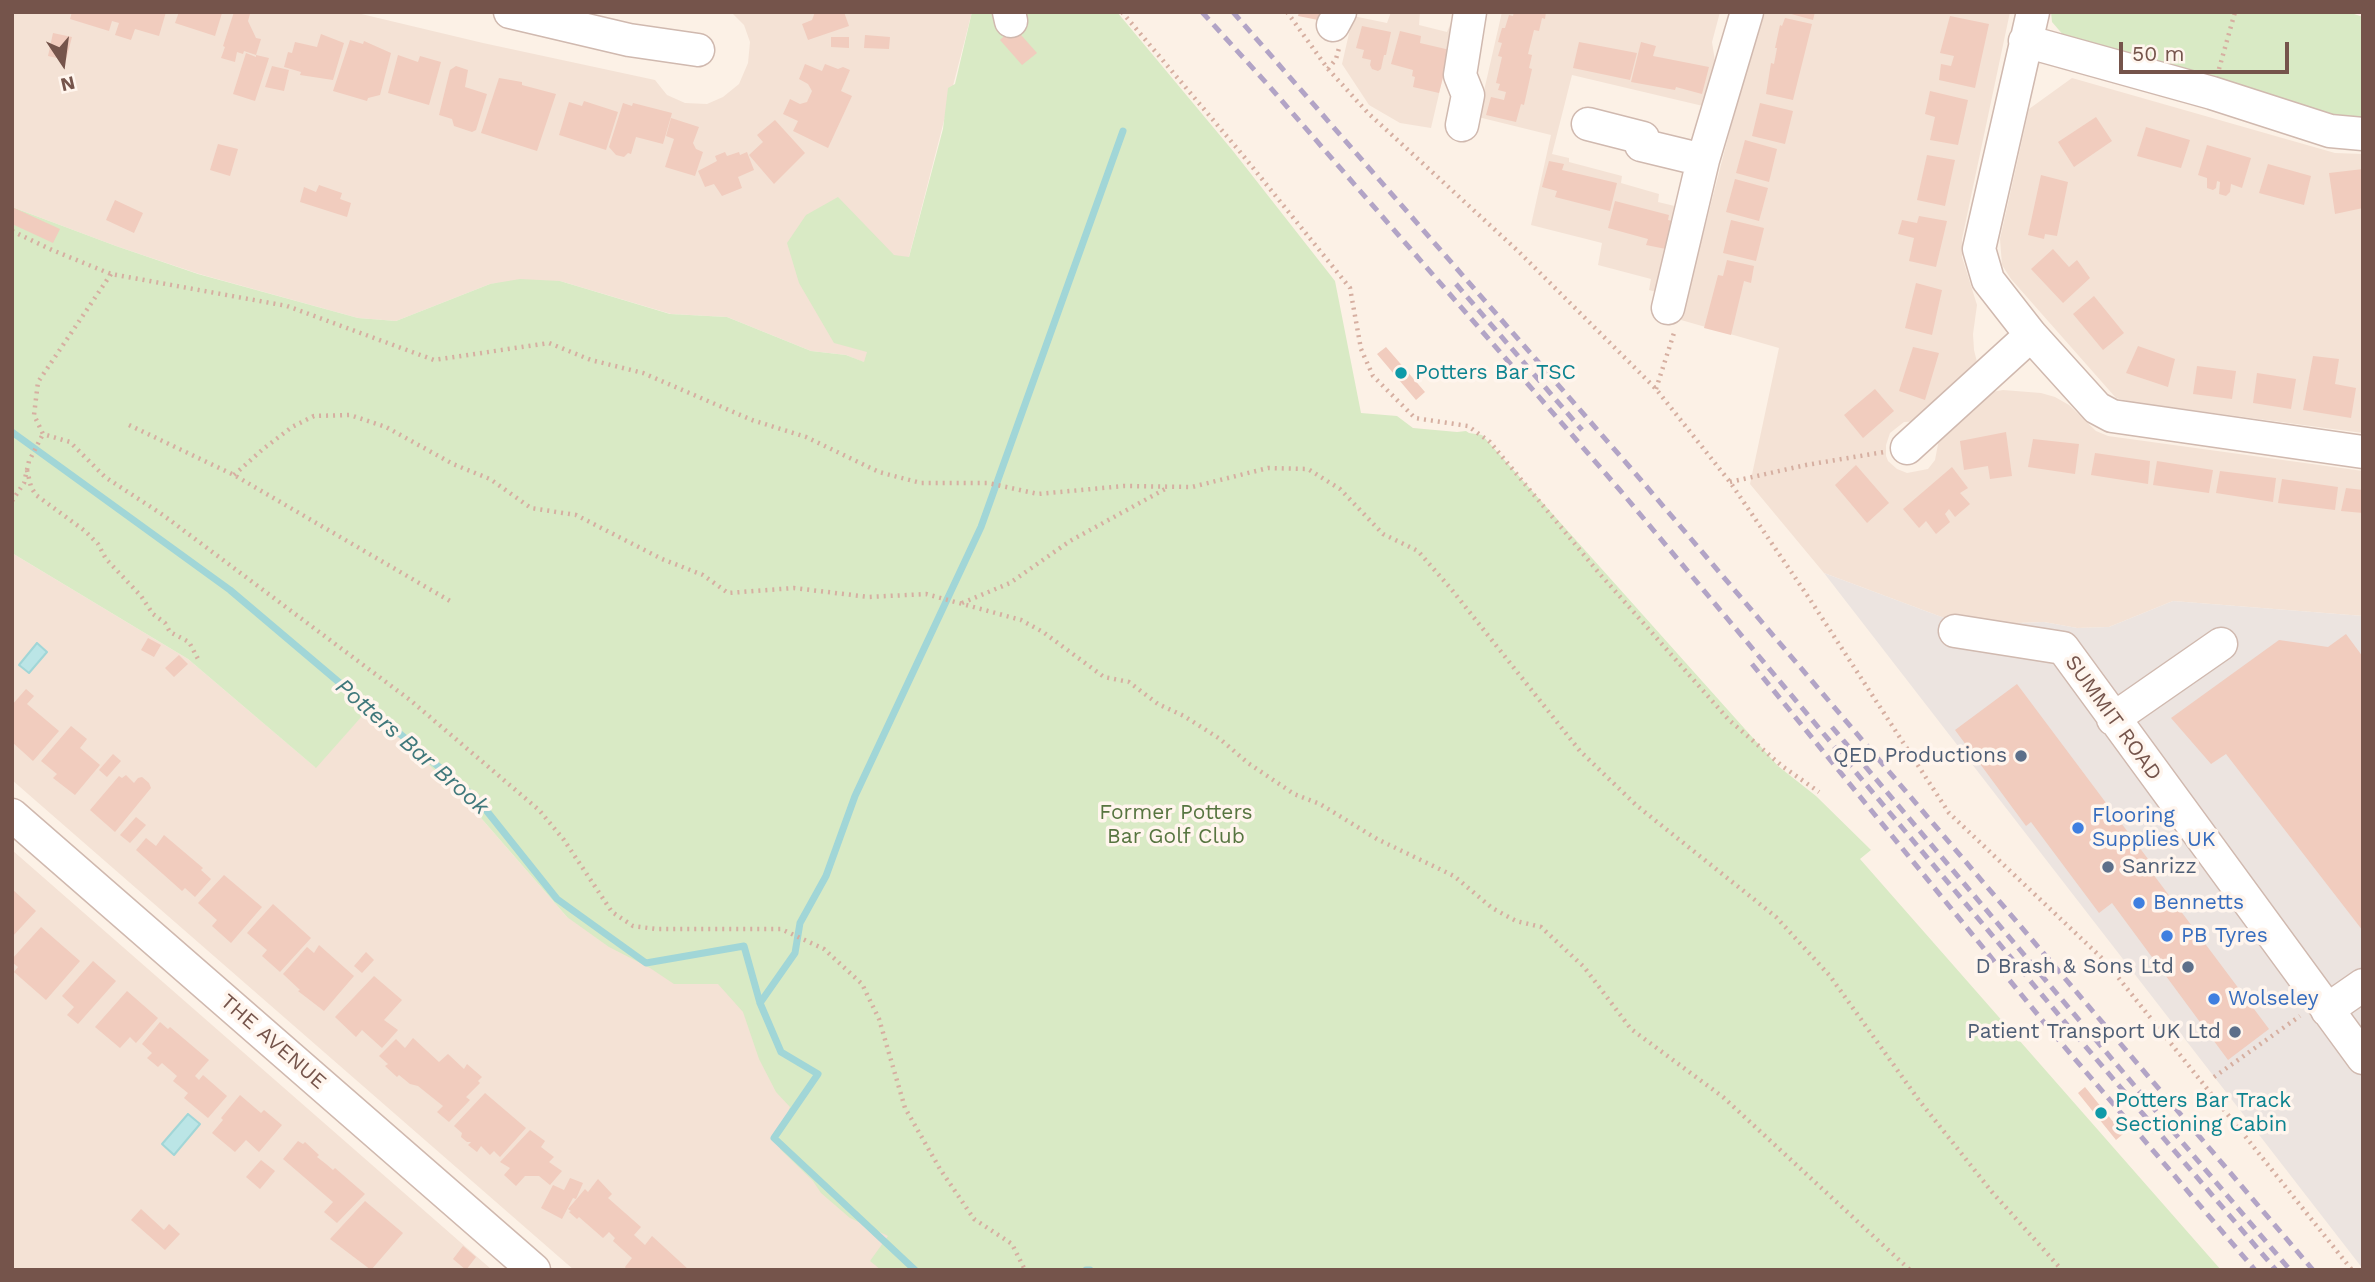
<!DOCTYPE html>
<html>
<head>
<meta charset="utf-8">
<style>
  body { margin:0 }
  #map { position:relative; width:2375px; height:1282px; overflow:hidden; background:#fcf1e6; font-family:"Work Sans",sans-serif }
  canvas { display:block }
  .frame { position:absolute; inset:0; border:14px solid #75544b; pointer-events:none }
  .north { position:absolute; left:28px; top:28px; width:70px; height:70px; -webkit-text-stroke:5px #fff5ed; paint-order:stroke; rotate:167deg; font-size:19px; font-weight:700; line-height:28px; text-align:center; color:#75544b }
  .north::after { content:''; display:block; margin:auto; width:24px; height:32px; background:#75544b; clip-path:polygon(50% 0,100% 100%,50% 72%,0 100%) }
  .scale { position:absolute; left:2119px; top:42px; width:170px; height:32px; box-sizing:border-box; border:4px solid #75544b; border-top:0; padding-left:9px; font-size:21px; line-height:24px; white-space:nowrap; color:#75544b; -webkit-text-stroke:5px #fff5ed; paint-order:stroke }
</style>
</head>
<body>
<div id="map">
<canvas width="2375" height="1282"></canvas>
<div class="frame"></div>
<div class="north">N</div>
<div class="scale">50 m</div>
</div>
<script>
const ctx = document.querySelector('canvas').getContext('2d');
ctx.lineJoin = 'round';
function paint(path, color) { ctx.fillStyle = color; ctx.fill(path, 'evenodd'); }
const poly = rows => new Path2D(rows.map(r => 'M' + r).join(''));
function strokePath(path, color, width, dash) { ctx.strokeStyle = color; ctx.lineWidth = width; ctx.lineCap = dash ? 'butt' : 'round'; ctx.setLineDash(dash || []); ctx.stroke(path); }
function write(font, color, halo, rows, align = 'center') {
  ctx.font = font + ' "Work Sans",sans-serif'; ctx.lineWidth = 7; ctx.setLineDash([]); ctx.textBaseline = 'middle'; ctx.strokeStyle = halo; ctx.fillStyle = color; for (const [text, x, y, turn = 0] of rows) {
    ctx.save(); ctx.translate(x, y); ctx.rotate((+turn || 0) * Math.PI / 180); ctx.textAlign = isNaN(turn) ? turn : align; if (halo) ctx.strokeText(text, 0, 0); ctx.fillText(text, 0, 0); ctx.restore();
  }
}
paint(poly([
  [12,12,353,12,483,43,655,80,667,95,685,103,707,104,723,97,739,84,748,63,750,42,744,25,731,12,972,12,880,369,846,355,811,351,727,317,671,314,560,281,490,284,396,321,358,318,199,274,116,246,12,207],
  [1391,12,1420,12,1419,25,1447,32,1452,20,1457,17,1431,128,1400,123,1369,105,1342,64,1353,16,1387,23],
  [1502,12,1720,12,1712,42,1715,61,1703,106,1572,75,1552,154,1569,158,1569,162,1622,176,1621,183,1659,194,1658,202,1687,209,1663,294,1649,290,1651,279,1598,265,1602,243,1531,225,1551,135,1478,117],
  [1765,12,2010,12,1962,239,1962,257,1977,305,1973,334,1974,350,1977,362,1973,377,1923,421,1904,422,1890,433,1886,445,1886,456,1888,461,1897,469,1907,473,1928,469,1935,460,1939,439,1982,398,1992,392,2003,390,2041,393,2055,397,2069,405,2096,431,2108,436,2363,471,2363,616,2173,601,2109,627,2077,628,2044,622,1963,625,1824,573,1750,484,1779,348,1681,320,1740,91],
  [2072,78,2335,153,2363,154,2363,433,2131,402,2116,398,2011,279,2002,265,2000,239,2029,109],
  [12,553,188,659,315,767,371,706,481,818,567,917,735,946,893,1232,917,1270,574,1270,12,780],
  [12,850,491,1269,491,1270,12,1270]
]), '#f4e2d5');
paint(poly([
  [1824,573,1963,625,2044,622,2077,628,2109,627,2173,601,2363,616,2363,1269]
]), '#ece4e0');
paint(poly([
  [972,12,1117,12,1233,151,1335,281,1361,413,1397,416,1413,428,1457,432,1466,431,1469,433,1482,435,1778,766,1816,796,1871,850,1860,859,2221,1270,881,1270,870,1261,888,1236,850,1218,821,1193,813,1181,780,1149,778,1135,790,1107,776,1092,759,1059,743,1012,718,984,674,984,650,968,609,947,567,917,481,818,371,706,316,768,188,659,12,553,12,207,116,246,198,274,358,318,396,321,490,284,520,279,560,281,670,314,727,317,811,351,846,355,864,362,867,352,834,343,799,283,787,243,806,215,838,197,894,255,909,257,943,129,948,88,955,84],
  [2051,12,2348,12,2363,17,2363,126,2071,44,2052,22]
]), '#d9eac5');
const water = poly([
  [37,643,47,652,29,673,19,665,37,643],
  [188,1114,200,1124,174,1155,162,1144,188,1114]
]);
paint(water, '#bbe5e6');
strokePath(water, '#a1d6d7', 2);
strokePath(poly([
  [12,432,230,590,478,800,557,899,646,963,744,946,760,1003,781,1052,818,1074,774,1138,915,1270],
  [760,1003,795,953,800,923,826,876,855,796,981,527,1123,131],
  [1086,1270,1090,1270]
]), '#a1d6d7', 7);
paint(poly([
  [72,12,166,12,159,36,135,29,131,40,115,35,119,23,112,21,109,31,70,19],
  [179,12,222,13,215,36,175,23],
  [234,12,250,14,248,21,256,38,261,39,256,55,269,58,255,101,233,94,246,53,256,57,256,55,244,51,243,54,237,52,235,62,221,58,225,47,223,46],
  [815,12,844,12,849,26,808,40,802,24,812,20],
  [1299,12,1320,12,1318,20,1298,16],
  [1514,12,1546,12,1545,19,1542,18,1539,31,1534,30,1528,54,1532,55,1529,68,1532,69,1524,105,1521,104,1516,122,1486,115,1491,97,1504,100,1506,92,1498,90,1500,84,1496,83,1502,57,1498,56,1502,43,1498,42,1502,28,1505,28,1509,15,1513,16],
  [1784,12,1815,12,1813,20],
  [1950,16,1989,24,1975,88,1939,80,1941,64,1951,66,1954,56,1940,53],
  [1785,18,1812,24,1793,100,1766,94,1771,63,1774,64,1777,48,1775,48,1780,25,1782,26],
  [1362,26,1391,32,1386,55,1384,55,1381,69,1378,71,1372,69,1370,65,1371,60,1362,58,1364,50,1356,48],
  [1014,27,1037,53,1022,65,1000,40],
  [1400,31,1421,36,1420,43,1450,50,1439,93,1413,87,1415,77,1412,76,1413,70,1391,64],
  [53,33,72,37,66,60,48,56],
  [321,34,344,43,333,80,300,75,301,72,284,67,288,52,292,53,295,42,317,47],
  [865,35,890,37,889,49,864,48],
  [831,37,849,37,849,48,831,47],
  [350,40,363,44,364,41,391,53,380,95,368,98,367,101,333,91],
  [1579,42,1637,53,1630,80,1573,68],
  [1641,42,1656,46,1653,56,1709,67,1702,94,1676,87,1675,90,1631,82],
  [398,55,418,62,420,56,441,62,429,105,388,93],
  [805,64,822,71,825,64,838,69,843,67,850,70,841,91,852,96,828,148,793,131,798,121,783,114,790,99,800,104,807,102,812,91,808,84,799,79],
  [272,66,289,70,284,91,265,87],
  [456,66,468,70,465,87,487,94,476,130,472,132,454,126,452,119,439,115,450,70],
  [499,78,522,82,522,85,556,94,537,151,481,133],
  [1930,91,1968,100,1958,145,1930,140,1935,117,1925,114],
  [584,101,618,112,606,150,559,135,569,102,582,106],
  [623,103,632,106,633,103,672,113,663,144,636,137,631,154,628,153,624,157,616,155,609,147],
  [1760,103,1793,111,1785,144,1752,136],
  [2096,117,2112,141,2074,167,2058,142],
  [671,118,699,127,693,143,696,149,703,152,695,176,665,167,674,139,666,136],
  [775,120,805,153,774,184,749,155,763,142,757,135],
  [2146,127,2190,140,2181,168,2137,156],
  [1745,140,1777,149,1769,182,1736,173],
  [218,144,238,149,230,176,210,170],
  [2207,145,2251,158,2242,188,2231,184,2230,192,2226,196,2219,194,2220,182,2217,181,2216,188,2213,190,2207,188,2207,178,2198,175],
  [725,152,727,156,739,152,740,155,747,152,754,170,738,177,742,188,722,196,714,184,705,187,698,171,717,161,715,156],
  [1927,155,1955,160,1945,206,1917,200],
  [1549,161,1564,164,1562,170,1617,183,1610,211,1555,197,1557,191,1542,187],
  [2268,164,2311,176,2304,205,2259,193],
  [2363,169,2363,208,2335,214,2329,173],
  [2041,175,2068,182,2057,236,2045,234,2044,239,2028,235],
  [1735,179,1768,188,1759,221,1726,212],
  [319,185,342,193,340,199,351,203,347,217,300,202,304,187,316,192],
  [115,200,143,213,134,233,106,220],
  [1615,201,1669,215,1668,220,1683,224,1676,251,1646,245,1648,239,1608,228],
  [12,207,60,229,53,243,12,224],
  [1919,216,1947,221,1936,267,1909,261,1914,238,1898,234,1902,220,1917,223],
  [1731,220,1764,228,1756,261,1723,253],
  [2053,249,2069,267,2077,260,2090,278,2063,303,2031,269],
  [1727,260,1754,266,1751,283,1744,281,1731,335,1704,328,1718,275,1723,276],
  [1916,283,1942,290,1932,335,1905,328],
  [2094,296,2124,333,2103,350,2073,314],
  [2138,346,2175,359,2168,387,2126,373],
  [1386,347,1425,392,1416,400,1377,354],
  [1913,347,1939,353,1925,400,1899,391],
  [2313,356,2339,359,2335,384,2356,388,2351,418,2303,410],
  [2197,366,2236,371,2232,399,2193,394],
  [2257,373,2296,379,2291,409,2253,403],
  [1875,389,1894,411,1863,438,1844,415],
  [2006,432,2012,476,1990,479,1988,466,1964,470,1960,441],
  [2033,439,2079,444,2075,474,2028,467],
  [2095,453,2150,461,2148,484,2091,475],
  [2157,461,2213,470,2209,493,2153,485],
  [1856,465,1889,503,1867,523,1835,485],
  [1952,467,1968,488,1960,493,1970,504,1955,517,1949,509,1945,514,1950,522,1936,534,1926,521,1919,528,1903,509],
  [2220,471,2276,478,2273,502,2216,493],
  [2282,479,2338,487,2335,510,2278,503],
  [2346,488,2363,490,2363,513,2341,511],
  [2346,634,2363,657,2363,931,2226,754,2211,764,2171,718,2279,640,2328,647],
  [148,638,161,645,154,657,141,650],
  [179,655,188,664,174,677,165,668],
  [2017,684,2154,867,2150,870,2269,1029,2228,1060,2112,903,2099,913,2031,822,2026,826,1955,730],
  [26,689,34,696,27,704,59,731,33,761,12,742,12,705],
  [71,726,87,739,80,748,100,765,75,795,53,778,57,774,41,761],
  [113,754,121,761,107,777,99,770],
  [126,775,134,783,138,778,142,777,149,783,151,788,115,832,90,810,119,776,122,778],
  [136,817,146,825,130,843,120,835],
  [164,835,203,868,201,870,211,879,195,897,185,888,182,891,136,850,146,838,156,846],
  [224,875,262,907,231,943,212,926,217,920,198,903],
  [12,889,36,911,12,937],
  [273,904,311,938,280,972,262,956,267,950,247,933],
  [41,927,80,961,46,1000,14,972,18,967,12,962,12,959],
  [319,945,354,976,324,1011,298,991,300,990,283,974,307,947,314,953],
  [366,952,374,960,362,973,354,966],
  [93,961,116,981,78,1024,67,1015,74,1007,62,996],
  [374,976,402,1000,384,1020,398,1030,382,1048,362,1030,356,1037,335,1017],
  [127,991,158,1018,136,1043,130,1037,120,1048,95,1027],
  [160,1022,168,1029,170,1027,209,1060,195,1076,199,1080,203,1075,227,1096,208,1118,184,1098,188,1093,173,1081,177,1076,162,1063,158,1067,147,1058,152,1053,142,1044],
  [413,1038,439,1062,448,1054,464,1069,467,1064,482,1077,478,1081,480,1083,466,1097,470,1100,449,1122,437,1112,443,1106,418,1086,410,1084,399,1075,397,1077,385,1066,388,1064,379,1056,396,1039,405,1048],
  [2085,1087,2123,1134,2116,1140,2078,1093],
  [485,1093,526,1128,500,1157,494,1151,490,1155,481,1146,477,1152,468,1145,471,1142,467,1142,461,1137,462,1133,454,1126],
  [240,1095,261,1113,264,1110,282,1125,259,1152,246,1140,235,1152,212,1133,223,1120,221,1118],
  [530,1130,545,1141,541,1147,554,1157,549,1162,562,1171,550,1185,539,1176,525,1176,516,1186,504,1175,510,1168,500,1162],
  [298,1141,303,1144,305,1142,319,1155,317,1157,326,1164,333,1170,335,1168,365,1194,337,1223,324,1212,333,1202,283,1159],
  [261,1160,275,1171,260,1189,246,1177],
  [570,1178,583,1183,576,1199,573,1198,562,1219,541,1208,553,1185,564,1190],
  [598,1179,612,1194,608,1198,641,1227,634,1235,645,1245,652,1236,689,1270,627,1270,625,1267,632,1258,613,1241,615,1238,609,1232,603,1238,579,1217,577,1219,569,1212,571,1211,568,1209,585,1189,588,1192],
  [365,1201,403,1233,371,1270,330,1239],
  [141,1209,164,1230,169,1224,180,1234,165,1250,131,1220],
  [463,1246,476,1257,466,1270,453,1259]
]), '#f1ccbe');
const minor = poly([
  [510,12,629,40,698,50],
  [1009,12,1011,21],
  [2033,12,1979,249,1988,280,2031,335,2097,408,2112,416,2363,452],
  [1333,25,1340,12],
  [2025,41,2212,93,2330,131,2363,134],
  [1588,124,1643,138,1641,145,1703,160],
  [1462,125,1468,95,1460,75,1470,12],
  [1668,308,1703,160,1747,12],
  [1907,448,2031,335],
  [1955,631,2063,648,2363,1058],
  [2113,719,2221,644],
  [12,815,534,1270],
  [2327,1010,2363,985]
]);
strokePath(minor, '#d0b9af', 35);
strokePath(poly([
  [1122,12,1241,153,1350,288,1361,349,1373,376,1415,418,1468,426,1490,442,1599,573,1729,720,1782,766,1819,792],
  [1287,12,1328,69,1368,113,1518,251,1656,389,1730,482,1809,598,1949,813,2105,961,2352,1270],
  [1328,69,1336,59,1339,48],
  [2219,69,2235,12],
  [12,231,52,250,111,274,287,306,434,360,549,343,591,360,643,373,752,420,806,437,879,472,921,483,988,483,1038,494,1124,486,1192,487,1268,468,1308,469,1340,489,1383,534,1418,551,1452,590,1580,751,1636,805,1776,917,1830,976,1918,1099,1992,1192,2062,1270],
  [111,274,38,382,34,415,43,434,70,442,105,477,163,515,410,700,539,810,564,840,612,912,633,926,656,929,781,929,824,949,862,984,879,1019,905,1108,940,1169,974,1219,1012,1244,1025,1270],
  [1656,389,1674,333],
  [129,425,234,475,450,601],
  [27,470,31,487,36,495,85,531,98,544,106,559,141,596,153,614,165,623,170,632,189,642,198,659],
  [234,475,263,449,292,427,314,416,350,415,386,427,453,464,490,479,531,508,576,515,662,559,703,575,728,593,794,588,869,597,926,594,1021,620,1043,632,1104,677,1129,682,1158,704,1184,716,1220,739,1248,763,1294,794,1320,804,1377,839,1454,876,1492,908,1516,921,1541,927,1584,967,1631,1029,1723,1097,1910,1270],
  [1730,482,1806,465,1884,452],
  [12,501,24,483,29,461,43,434],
  [962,603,1010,583,1070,541,1167,488],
  [2214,1077,2300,1016]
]), '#d6afa1', 4.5, [2, 5]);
strokePath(minor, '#fff', 32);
strokePath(poly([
  [1202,12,1269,86,1619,489,2063,1020,2276,1270],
  [1233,12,1635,473,2313,1270],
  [1456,284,1582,430],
  [1752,664,2051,1031,2255,1270],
  [1832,727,2290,1270]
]), '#b2a4c6', 5, [10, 7]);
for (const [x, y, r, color] of [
  [1401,373,7,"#0f9aa8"],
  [2021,756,7,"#5c6f8a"],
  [2078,828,7,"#3f7fe0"],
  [2108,867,7,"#5c6f8a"],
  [2139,903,7,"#3f7fe0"],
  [2167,936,7,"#3f7fe0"],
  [2188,967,7,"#5c6f8a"],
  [2214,999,7,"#3f7fe0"],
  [2235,1032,7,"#5c6f8a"],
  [2101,1113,7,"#0f9aa8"]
]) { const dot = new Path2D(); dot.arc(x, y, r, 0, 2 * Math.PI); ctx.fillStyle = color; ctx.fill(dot); strokePath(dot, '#fff5ed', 2.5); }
write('21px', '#0d838f', '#fff5ed', [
  ["Potters Bar TSC",1415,373],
  ["Potters Bar Track",2115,1101],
  ["Sectioning Cabin",2115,1125]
], 'left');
write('21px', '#75544b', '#fff5ed', [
  ["SUMMIT ROAD",2113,718,54],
  ["THE AVENUE",273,1042,41]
]);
write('21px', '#4e5e75', '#fff5ed', [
  ["QED Productions",2007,756],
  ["Sanrizz",2122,867,"left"],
  ["D Brash & Sons Ltd",2174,967],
  ["Patient Transport UK Ltd",2221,1032]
], 'right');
write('21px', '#577540', '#fff5ed', [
  ["Former Potters",1176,813],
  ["Bar Golf Club",1176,837]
]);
write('21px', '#366cbe', '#fff5ed', [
  ["Flooring",2092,816],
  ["Supplies UK",2092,840],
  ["Bennetts",2153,903],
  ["PB Tyres",2181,936],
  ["Wolseley",2228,999]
], 'left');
write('italic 23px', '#3f787b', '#fff5ed', [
  ["Potters Bar Brook",412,747,41]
]);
</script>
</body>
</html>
